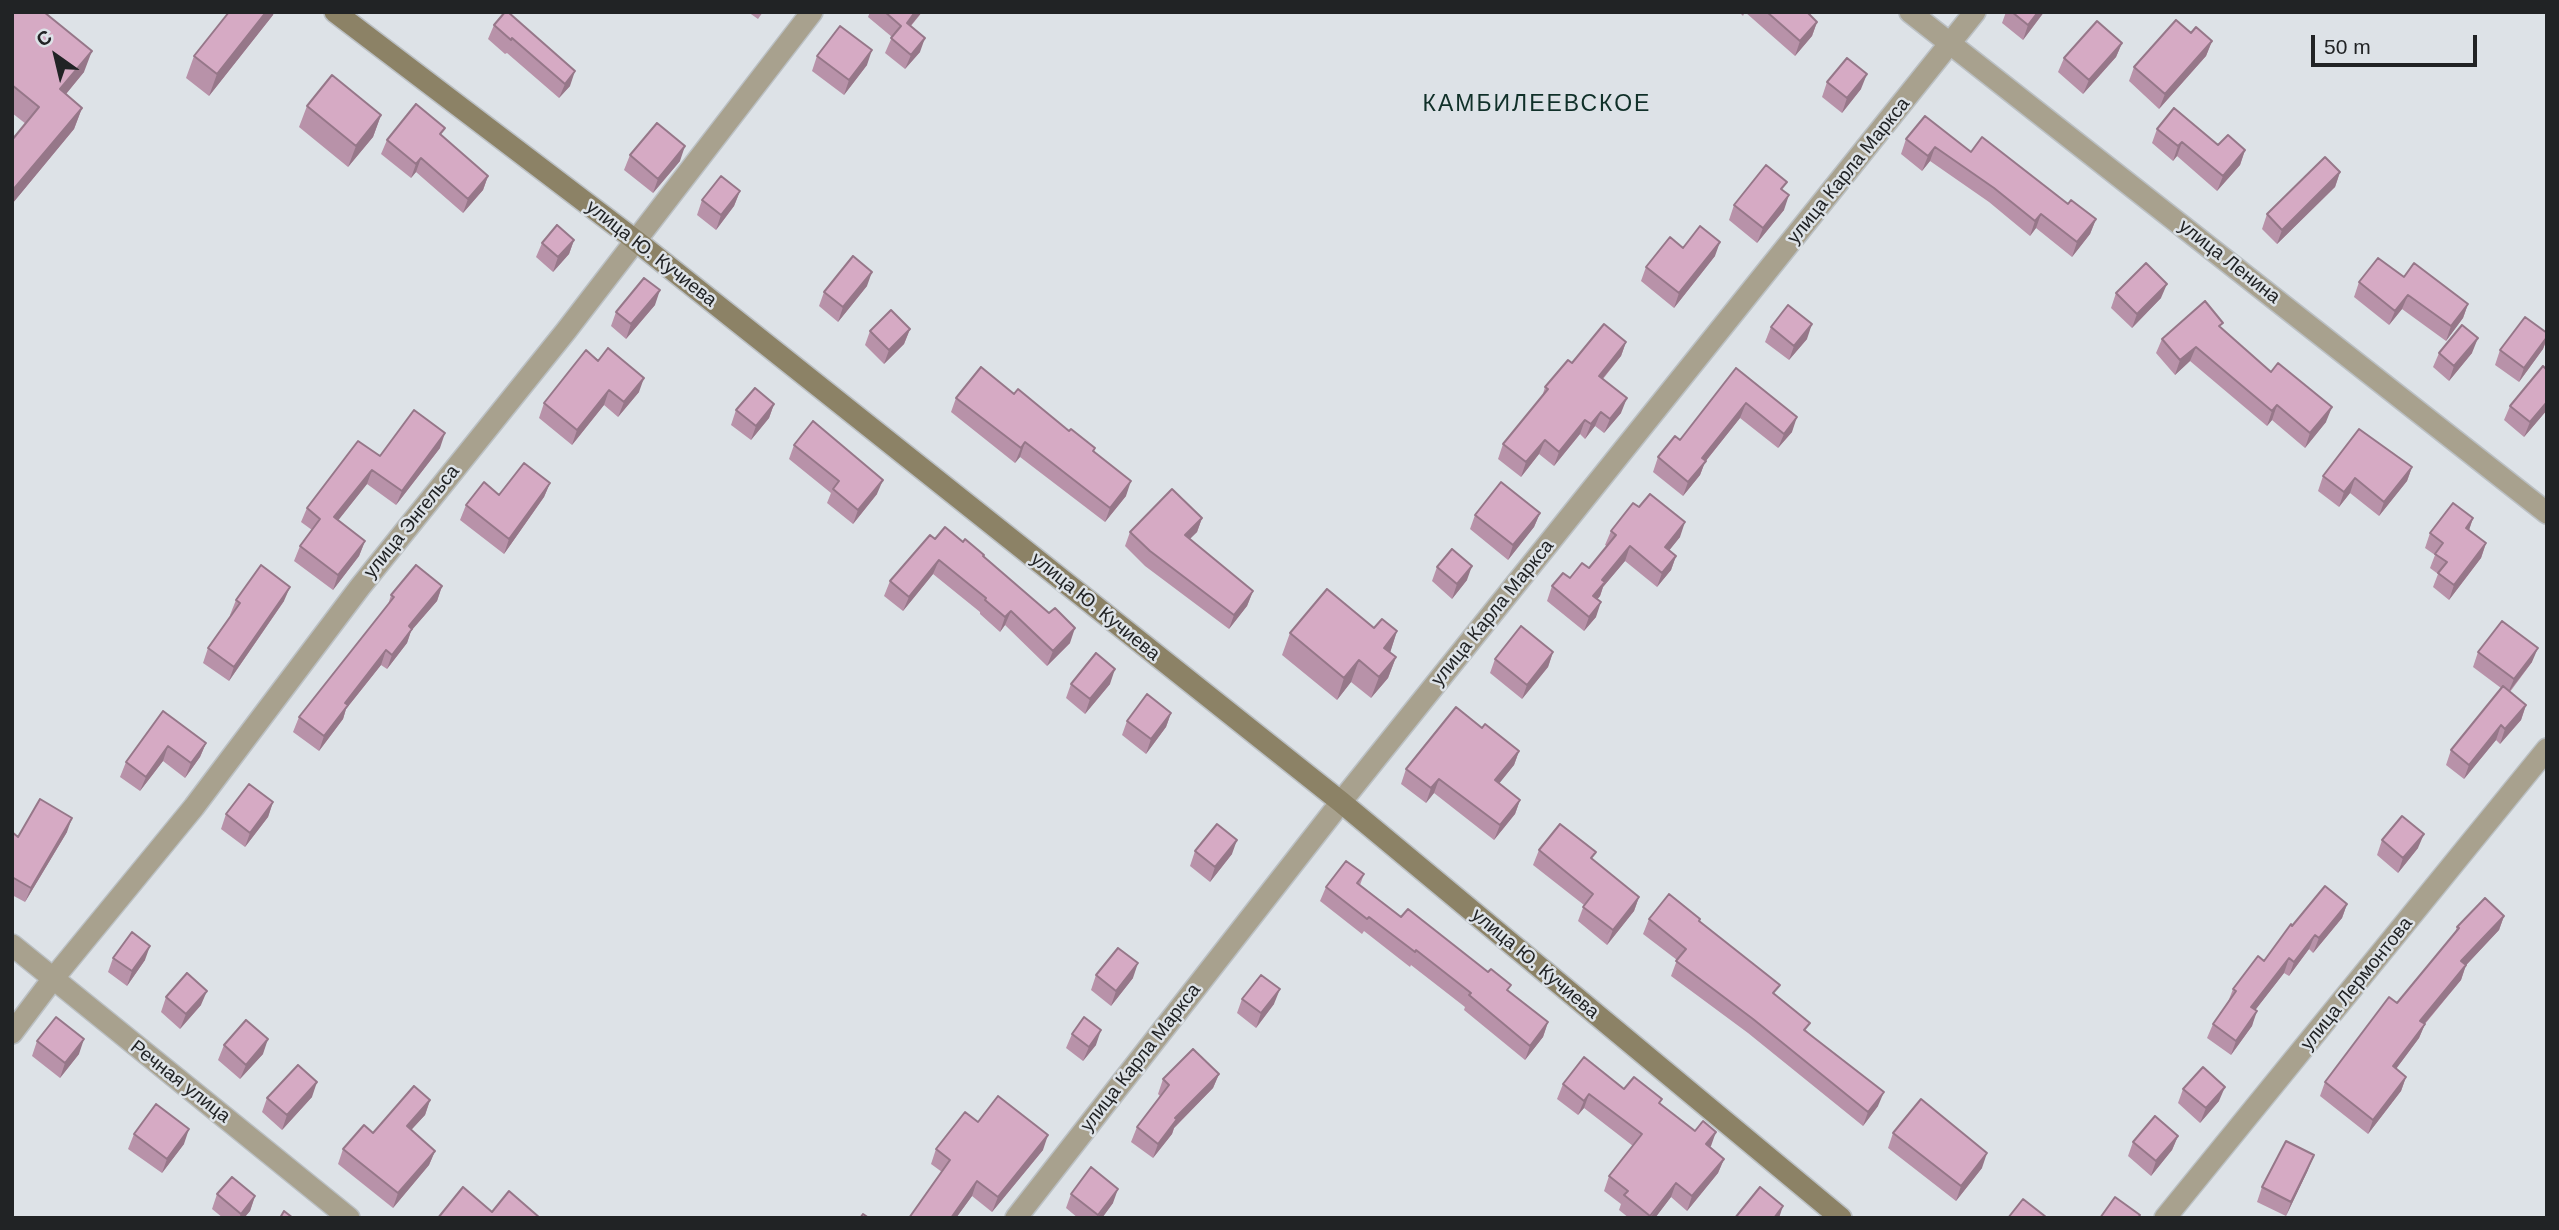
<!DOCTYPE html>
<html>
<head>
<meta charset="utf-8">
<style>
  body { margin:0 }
  #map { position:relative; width:2559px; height:1230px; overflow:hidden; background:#dde2e7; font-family:Arial,sans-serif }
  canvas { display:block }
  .frame { position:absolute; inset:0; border:14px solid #212325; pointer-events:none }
  .north { position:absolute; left:21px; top:21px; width:70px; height:70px; -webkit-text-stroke:5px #dde2e7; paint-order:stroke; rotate:326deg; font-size:19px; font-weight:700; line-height:28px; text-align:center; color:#212325 }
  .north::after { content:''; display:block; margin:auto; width:24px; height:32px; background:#212325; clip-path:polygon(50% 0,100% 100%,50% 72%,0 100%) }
  .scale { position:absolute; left:2311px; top:35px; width:166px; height:32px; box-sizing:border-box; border:4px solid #212325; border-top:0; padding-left:9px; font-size:21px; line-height:24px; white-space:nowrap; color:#212325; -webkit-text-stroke:5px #dde2e7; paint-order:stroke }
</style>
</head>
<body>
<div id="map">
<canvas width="2559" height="1230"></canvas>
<div class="frame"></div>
<div class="north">С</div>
<div class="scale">50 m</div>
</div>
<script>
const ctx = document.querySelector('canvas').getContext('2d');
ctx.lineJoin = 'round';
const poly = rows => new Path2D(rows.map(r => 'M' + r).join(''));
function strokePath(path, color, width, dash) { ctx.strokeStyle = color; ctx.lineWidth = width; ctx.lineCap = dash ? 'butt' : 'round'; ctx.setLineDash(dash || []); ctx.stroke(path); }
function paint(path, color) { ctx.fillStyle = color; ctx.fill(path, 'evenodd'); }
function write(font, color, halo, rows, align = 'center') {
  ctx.font = font + ' Arial,sans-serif'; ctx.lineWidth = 5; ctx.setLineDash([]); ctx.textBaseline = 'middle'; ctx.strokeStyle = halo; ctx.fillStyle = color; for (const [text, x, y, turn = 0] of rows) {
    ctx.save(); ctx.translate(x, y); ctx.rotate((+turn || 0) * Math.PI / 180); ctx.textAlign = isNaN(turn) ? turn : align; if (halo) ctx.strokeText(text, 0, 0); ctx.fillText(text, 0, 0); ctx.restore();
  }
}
const street = poly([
  [1910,12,2547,513],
  [12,945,349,1218],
  [12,1033,52,980,194,807,360,587,566,331,812,12],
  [1016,1218,1341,802,1975,12],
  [2165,1218,2547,749]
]);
const secondary = poly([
  [335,12,635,240,1341,802,1841,1218]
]);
strokePath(street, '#bbc0c4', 24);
strokePath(secondary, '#bbc0c4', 24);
strokePath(street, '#a8a18e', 21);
strokePath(secondary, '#8c8266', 21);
paint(poly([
  [12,12,84,72,66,94,82,108,74,129,12,204,12,140,26,124,12,113],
  [229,12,274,12,273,15,209,96,186,78,194,56],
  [505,12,570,86,559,98,507,53,505,54,488,39,494,25],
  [748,12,763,12,758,19],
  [870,12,922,12,911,26,920,52,905,69,885,53,892,37,868,17],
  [1739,12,1812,12,1810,15,1817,22,1812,36,1795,56,1745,12,1743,16],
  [2006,12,2044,12,2023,40,2002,23],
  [2212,41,2206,56,2159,109,2129,81,2134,67],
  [2122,43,2116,57,2083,94,2058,72,2064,58],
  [817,56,867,65,844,95,812,71],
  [1827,82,1861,89,1842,113,1822,97],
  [307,106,381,115,373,137,348,167,299,127],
  [2157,129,2218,145,2245,150,2240,165,2217,191,2177,156,2173,161,2152,143],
  [442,136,488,176,483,190,463,213,416,172,411,178,381,154,387,140],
  [1906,139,1971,152,2096,219,2090,234,2072,257,2036,228,2030,236,1989,202,1930,161,1922,171,1901,154],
  [630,155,680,161,653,193,624,170],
  [2340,172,2335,187,2277,244,2262,229,2267,214],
  [740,191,734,206,716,230,697,215,702,200],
  [1734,205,1784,210,1757,243,1729,220],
  [574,240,569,254,553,272,536,257,542,243],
  [1683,248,1715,256,1674,308,1641,281,1646,267],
  [2404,277,2468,304,2463,318,2446,341,2402,309,2389,325,2354,297,2359,282],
  [867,286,838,322,819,306,824,292],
  [2116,293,2161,298,2132,328,2111,308],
  [655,305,626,339,611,326,616,312],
  [1771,327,1807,339,1789,360,1765,342],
  [2221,328,2326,422,2305,448,2272,420,2267,426,2190,361,2175,375,2156,353,2162,339],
  [910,329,904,344,884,364,865,345,870,331],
  [2547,333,2547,340,2543,349,2519,382,2495,365,2500,350],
  [1626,342,1621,356,1603,379,1621,413,1604,433,1595,426,1585,439,1580,434,1554,466,1539,454,1521,477,1498,459,1503,444,1542,397,1545,387,1572,363],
  [586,350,639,392,618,417,604,405,572,445,539,418,544,403],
  [2439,353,2472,353,2449,381,2433,367],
  [1736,368,1792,432,1778,448,1740,418,1705,462,1700,475,1683,496,1653,472,1658,457,1680,440],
  [2547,370,2547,410,2524,437,2504,420,2510,406],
  [956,398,1069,431,1095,448,1094,451,1126,496,1105,522,1020,457,1015,463,951,412],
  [774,404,769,418,751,440,731,425,736,410],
  [794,445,877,494,853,524,827,503,831,493,789,459],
  [440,448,396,505,367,484,338,520,365,541,359,556,333,590,294,561,300,546,312,530,301,522,307,508,380,456],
  [2412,467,2407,481,2379,516,2350,493,2339,507,2318,491,2323,476],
  [550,483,544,497,504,554,460,520,466,505,499,495],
  [1540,513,1534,527,1508,560,1470,529,1475,515],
  [1202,518,1197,532,1189,539,1253,591,1247,606,1229,629,1145,566,1125,546,1130,532],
  [2473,518,2469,530,2486,543,2481,558,2449,600,2433,587,2438,574,2430,568,2435,555,2425,548,2430,533],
  [1611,531,1680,537,1669,550,1676,556,1671,570,1657,587,1625,561,1603,587,1600,596,1597,599,1596,617,1584,631,1547,601,1552,586,1589,568,1607,546,1605,545],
  [935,539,963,542,984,557,1070,643,1047,666,1005,625,1000,632,980,614,980,612,933,574,903,611,884,596,890,581],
  [1437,567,1467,580,1452,599,1432,581],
  [442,586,437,601,411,631,407,643,387,669,381,665,346,709,343,719,319,751,293,732,299,717,388,605,391,595],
  [236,600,284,601,229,681,203,663,208,648,231,615,230,615],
  [1374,628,1397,631,1390,652,1396,657,1388,678,1371,698,1351,682,1337,700,1282,655,1290,633],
  [1553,652,1548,667,1522,699,1490,673,1495,659],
  [2478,652,2532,662,2510,692,2526,705,2521,720,2500,744,2496,740,2464,779,2446,765,2451,750,2501,688,2473,667],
  [1071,684,1110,684,1085,714,1066,698],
  [163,711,206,743,200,757,185,778,163,761,140,791,120,777,126,762],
  [1171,713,1166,727,1146,754,1122,735,1127,721],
  [1482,728,1519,751,1514,765,1499,783,1520,800,1515,814,1494,840,1434,793,1426,803,1401,784,1406,769],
  [273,802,268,817,245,847,221,829,226,814],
  [12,832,18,837,67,832,25,902,12,895],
  [2382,840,2418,848,2398,873,2377,855],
  [1539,850,1593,860,1639,897,1634,911,1607,945,1578,921,1584,905,1533,865],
  [1195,851,1232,854,1210,882,1190,866],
  [1364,874,1360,885,1401,917,1509,991,1548,1022,1543,1037,1525,1060,1464,1010,1465,1007,1411,965,1410,967,1364,931,1362,934,1320,901,1326,887],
  [2347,904,2342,918,2313,953,2309,949,2289,976,2284,973,2255,1010,2252,1026,2231,1055,2207,1038,2213,1024,2228,1002,2233,989,2264,961,2292,926],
  [2504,916,2499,930,2466,965,2461,980,2425,1024,2419,1038,2396,1069,2406,1077,2401,1091,2368,1134,2320,1096,2325,1082,2397,1003,2455,933,2457,927],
  [1649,919,1700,919,1700,922,1776,996,1807,1031,1878,1106,1863,1126,1748,1033,1671,976,1677,960,1643,934],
  [113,958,145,960,127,986,108,972],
  [1096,975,1133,978,1111,1006,1091,990],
  [166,997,201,1005,180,1029,161,1012],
  [1242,999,1274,1004,1256,1028,1237,1013],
  [1072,1034,1096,1045,1083,1061,1066,1048],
  [37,1041,79,1054,60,1078,32,1056],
  [224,1045,263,1054,240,1079,218,1060],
  [1219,1074,1213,1088,1174,1128,1172,1134,1153,1158,1131,1142,1137,1127,1160,1096,1158,1094,1163,1079],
  [1563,1084,1624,1089,1660,1104,1724,1159,1718,1173,1687,1211,1671,1197,1655,1218,1629,1218,1619,1210,1621,1204,1604,1191,1609,1176,1633,1146,1584,1108,1578,1115,1557,1099],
  [2183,1089,2219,1101,2200,1123,2178,1103],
  [312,1097,282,1130,262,1112,267,1098],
  [430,1100,425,1115,411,1130,435,1151,429,1165,393,1208,338,1164,343,1149,373,1133],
  [978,1122,1043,1150,992,1212,972,1196,956,1218,909,1218,942,1172,931,1164,936,1149],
  [1893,1133,1982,1168,1956,1201,1888,1148],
  [134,1134,184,1144,162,1173,128,1149],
  [2178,1136,2172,1150,2151,1176,2128,1156,2133,1142],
  [2308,1170,2286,1216,2257,1202,2262,1187],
  [217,1194,255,1196,250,1211,244,1218,223,1218,212,1209],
  [1071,1194,1113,1203,1102,1218,1078,1218,1066,1208]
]), '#b892a9');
paint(poly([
  [266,12,274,12,273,15,209,96,217,74],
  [915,12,922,12,901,37,907,23],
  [2038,12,2044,12,2023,40,2028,25],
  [1817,22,1812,36,1795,56,1800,41],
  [925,38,920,52,905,69,911,55],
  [2212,41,2206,56,2159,109,2165,94],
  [2122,43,2116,57,2083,94,2089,80],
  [872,50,867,65,844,95,849,80],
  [92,51,84,72,52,111,60,89],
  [575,71,570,86,559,98,565,84],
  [1867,74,1861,89,1842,113,1847,98],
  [82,108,74,129,12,204,12,191],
  [381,115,373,137,348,167,356,146],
  [2182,142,2177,156,2173,161,2178,146],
  [685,146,680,161,653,193,658,179],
  [1935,147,1930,161,1922,171,1928,156],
  [2245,150,2240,165,2217,191,2223,176],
  [421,158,416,172,411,178,416,164],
  [2340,172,2335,187,2277,244,2282,230],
  [488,176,483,190,463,213,468,199],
  [740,191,734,206,716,230,721,215],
  [1789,195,1784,210,1757,243,1763,228],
  [2041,214,2036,228,2030,236,2035,221],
  [2096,219,2090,234,2072,257,2077,242],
  [574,240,569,254,553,272,558,257],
  [1720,242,1715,256,1674,308,1679,293],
  [872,272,867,286,838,322,843,307],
  [2167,284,2161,298,2132,328,2137,314],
  [660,290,655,305,626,339,631,324],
  [2408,295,2402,309,2389,325,2395,311],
  [2468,304,2463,318,2446,341,2451,326],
  [1812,324,1807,339,1789,360,1794,346],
  [910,329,904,344,884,364,889,350],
  [2547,337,2543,349,2519,382,2524,368],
  [2478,338,2472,353,2449,381,2454,366],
  [1626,342,1621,356,1593,390,1599,376],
  [2196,347,2190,361,2175,375,2180,360],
  [644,378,639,392,618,417,624,402],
  [609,390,604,405,572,445,577,430],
  [1627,398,1621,413,1604,433,1610,419],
  [2547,402,2547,410,2524,437,2530,422],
  [1746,403,1740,418,1705,462,1700,475,1683,496,1688,482,1702,458],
  [774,404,769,418,751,440,756,426],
  [2277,405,2272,420,2267,426,2272,411],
  [2332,407,2326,422,2305,448,2310,433],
  [1601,412,1595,426,1585,439,1591,424],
  [1797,417,1792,432,1778,448,1784,434],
  [1585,420,1580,434,1554,466,1559,452],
  [445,433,440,448,396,505,402,491],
  [1545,440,1539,454,1521,477,1526,462],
  [1025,442,1020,457,1015,463,1021,448],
  [2412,467,2407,481,2379,516,2384,502],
  [372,470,367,484,329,532,334,517],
  [2355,478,2350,493,2339,507,2344,492],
  [883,480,877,494,853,524,858,510],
  [1131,481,1126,496,1105,522,1110,508],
  [550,483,544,497,504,554,509,539],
  [1540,513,1534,527,1508,560,1513,545],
  [1202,518,1197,532,1179,550,1185,535],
  [2473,518,2468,533,2466,528],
  [1685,522,1680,537,1660,562,1665,547],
  [365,541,359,556,333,590,338,575],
  [2486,543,2481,558,2449,600,2454,585],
  [1630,546,1625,561,1603,587,1600,596,1588,611,1593,596,1602,580],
  [1676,556,1671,570,1657,587,1662,573],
  [939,560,933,574,903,611,909,597],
  [1472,566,1467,580,1452,599,1457,584],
  [442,586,437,601,411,631,407,643,387,669,392,655,409,626],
  [290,587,284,601,229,681,234,667],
  [1253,591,1247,606,1229,629,1234,615],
  [1601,602,1596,617,1584,631,1589,617],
  [1011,611,1005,625,1000,632,1005,617],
  [1075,628,1070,643,1047,666,1053,651],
  [1397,631,1390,653,1384,648],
  [2538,648,2532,662,2508,693,2514,679],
  [386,650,381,665,346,709,343,719,319,751,324,736,345,703],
  [1553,652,1548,667,1522,699,1527,685],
  [1396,657,1388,678,1371,698,1379,677],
  [1359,660,1351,682,1337,700,1344,678],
  [1115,669,1110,684,1085,714,1090,699],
  [2526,705,2521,720,2500,744,2505,729],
  [1171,713,1166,727,1146,754,1151,739],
  [2501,725,2496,740,2464,779,2469,765],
  [206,743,200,757,185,778,191,763],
  [168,746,163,761,140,791,146,777],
  [1519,751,1514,765,1490,795,1495,780],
  [1439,779,1434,793,1426,803,1431,788],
  [1520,800,1515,814,1494,840,1500,825],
  [273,802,268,817,245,847,250,833],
  [72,818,67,832,25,902,31,888],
  [2424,834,2418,848,2398,873,2403,858],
  [1237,840,1232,854,1210,882,1215,867],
  [1639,897,1634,911,1607,945,1613,930],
  [2347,904,2342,918,2313,953,2319,938],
  [2504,916,2499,930,2456,976,2461,961],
  [2315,935,2309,949,2289,976,2294,962],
  [150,946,145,960,127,986,132,971],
  [2289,958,2284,973,2246,1022,2251,1007],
  [1138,963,1133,978,1111,1006,1116,991],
  [2466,965,2461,980,2415,1035,2420,1021],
  [1280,989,1274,1004,1256,1028,1261,1013],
  [207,991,201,1005,180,1029,186,1014],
  [2257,1011,2252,1026,2231,1055,2236,1041],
  [1548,1022,1543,1037,1525,1060,1530,1046],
  [2425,1024,2419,1038,2387,1081,2393,1066],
  [1101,1030,1096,1045,1083,1061,1089,1047],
  [84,1039,79,1054,60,1078,65,1063],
  [268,1039,263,1054,240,1079,246,1065],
  [1219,1074,1213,1088,1174,1128,1172,1134,1153,1158,1158,1144,1175,1118],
  [2406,1077,2401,1091,2368,1134,2373,1120],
  [317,1082,312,1097,282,1130,287,1115],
  [2225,1087,2219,1101,2200,1123,2206,1108],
  [1884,1092,1878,1106,1863,1126,1868,1112],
  [1589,1094,1584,1108,1578,1115,1584,1101],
  [430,1100,425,1115,401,1141,407,1126],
  [189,1129,184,1144,162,1173,167,1159],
  [1716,1132,1711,1146,1701,1159,1706,1144],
  [1048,1135,1043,1150,992,1212,998,1197],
  [2178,1136,2172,1150,2151,1176,2156,1161],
  [435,1151,429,1165,393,1208,398,1193],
  [1987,1153,1982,1168,1956,1201,1961,1186],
  [2314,1155,2308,1170,2286,1216,2291,1202],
  [1724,1159,1718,1173,1687,1211,1692,1196],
  [977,1181,972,1196,956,1218,951,1218],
  [1676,1183,1671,1197,1655,1218,1650,1218],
  [1118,1189,1113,1203,1102,1218,1097,1218],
  [255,1196,250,1211,244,1218,239,1218,241,1214],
  [1783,1206,1779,1218,1774,1218]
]), '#967789');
const building = poly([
  [12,12,44,12,92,51,60,89,82,108,12,191,12,140,39,107,12,85,12,12],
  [229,12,266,12,217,74,194,56,229,12],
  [505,12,508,12,575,71,565,84,512,38,511,40,494,25,505,12],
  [885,12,915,12,907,23,925,38,911,55,891,38,901,26,885,12],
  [1767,12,1807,12,1817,22,1800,41,1767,12],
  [2012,12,2038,12,2028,25,2012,12],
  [2176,20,2191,33,2196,27,2212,41,2165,94,2134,67,2176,20],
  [2097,21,2122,43,2089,80,2064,58,2097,21],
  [840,26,872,50,849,80,817,56,840,26],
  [1847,58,1867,74,1847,98,1827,82,1847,58],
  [332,75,381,115,356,146,307,106,332,75],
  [416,104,445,128,440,134,488,176,468,199,421,158,416,164,387,140,416,104],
  [2174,108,2218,145,2228,135,2245,150,2223,176,2182,142,2178,146,2157,129,2174,108],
  [1925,116,1971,152,1982,137,2068,204,2071,200,2096,219,2077,242,2041,214,2035,221,1994,188,1935,147,1928,156,1906,139,1925,116],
  [657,123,685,146,658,179,630,155,657,123],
  [2325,157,2340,172,2282,230,2267,214,2325,157],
  [1766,165,1787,182,1781,189,1789,195,1763,228,1734,205,1766,165],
  [721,176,740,191,721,215,702,200,721,176],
  [557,225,574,240,558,257,542,243,557,225],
  [1700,226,1720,242,1679,293,1646,267,1670,237,1683,248,1700,226],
  [853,256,872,272,843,307,824,292,853,256],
  [2378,258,2404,277,2414,263,2468,304,2451,326,2408,295,2395,311,2359,282,2378,258],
  [2146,263,2167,284,2137,314,2116,293,2146,263],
  [644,278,660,290,631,324,616,312,644,278],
  [2205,301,2223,323,2219,326,2271,372,2278,363,2332,407,2310,433,2277,405,2272,411,2196,347,2180,360,2162,339,2205,301],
  [1788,305,1812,324,1794,346,1771,327,1788,305],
  [891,310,910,329,889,350,870,331,891,310],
  [2525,317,2547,333,2547,337,2524,368,2500,350,2525,317],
  [1604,324,1626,342,1599,376,1627,398,1610,419,1601,412,1591,424,1585,420,1559,452,1545,440,1526,462,1503,444,1548,389,1545,387,1568,360,1572,363,1604,324],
  [2462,325,2478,338,2454,366,2439,353,2462,325],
  [608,348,644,378,624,402,609,390,577,430,544,403,586,350,598,361,608,348],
  [2543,366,2547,370,2547,402,2530,422,2510,406,2543,366],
  [981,367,1014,394,1018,389,1069,431,1071,429,1095,448,1093,451,1131,481,1110,508,1025,442,1021,448,956,398,981,367],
  [1736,368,1797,417,1784,434,1746,403,1702,458,1706,461,1688,482,1658,457,1675,436,1680,440,1736,368],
  [755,388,774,404,756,426,736,410,755,388],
  [414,410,445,433,402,491,372,470,334,517,365,541,338,575,300,546,320,519,307,508,358,441,380,456,414,410],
  [813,421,883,480,858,510,833,489,839,481,794,445,813,421],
  [2359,429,2412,467,2384,502,2355,478,2344,492,2323,476,2359,429],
  [524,463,550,483,509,539,466,505,484,482,499,495,524,463],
  [1501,482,1540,513,1513,545,1475,515,1501,482],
  [1172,489,1202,518,1185,535,1253,591,1234,615,1150,551,1130,532,1172,489],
  [1650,494,1685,522,1665,547,1676,556,1662,573,1630,546,1602,580,1605,582,1593,596,1601,602,1589,617,1552,586,1563,573,1570,578,1582,563,1589,568,1616,535,1611,531,1633,503,1639,507,1650,494],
  [2453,503,2473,518,2466,528,2486,543,2454,585,2438,573,2447,562,2435,554,2443,543,2430,533,2453,503],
  [945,527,963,542,965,539,984,555,983,556,1049,613,1055,608,1075,628,1053,651,1011,611,1005,617,985,600,986,598,939,560,909,597,890,581,930,535,935,539,945,527],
  [1452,549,1472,566,1457,584,1437,567,1452,549],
  [261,565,290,587,234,667,208,648,240,603,236,600,261,565],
  [416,565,442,586,409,626,412,629,392,655,386,650,345,703,348,705,324,736,299,717,394,597,391,595,416,565],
  [1327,589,1374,628,1382,619,1397,631,1384,648,1396,657,1379,677,1359,660,1344,678,1290,633,1327,589],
  [2502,621,2538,648,2514,679,2478,652,2502,621],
  [1521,626,1553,652,1527,685,1495,659,1521,626],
  [1096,653,1115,669,1090,699,1071,684,1096,653],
  [2503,686,2526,705,2505,729,2501,725,2469,765,2451,750,2503,686],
  [1147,694,1171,713,1151,739,1127,721,1147,694],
  [1456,707,1482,728,1485,724,1519,751,1495,780,1520,800,1500,825,1439,779,1431,788,1406,769,1456,707],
  [163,711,206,743,191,763,168,746,146,777,126,762,163,711],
  [249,784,273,802,250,833,226,814,249,784],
  [40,799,72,818,31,888,12,877,12,832,18,837,40,799],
  [2402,816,2424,834,2403,858,2382,840,2402,816],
  [1217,824,1237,840,1215,867,1195,851,1217,824],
  [1560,824,1596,852,1591,858,1639,897,1613,930,1583,907,1593,894,1539,850,1560,824],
  [1346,861,1364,874,1357,883,1401,917,1408,909,1488,972,1491,969,1511,985,1507,990,1548,1022,1530,1046,1469,995,1471,993,1416,950,1415,952,1369,917,1367,919,1326,887,1346,861],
  [2325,886,2347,904,2319,938,2315,935,2294,962,2289,958,2251,1007,2257,1011,2236,1041,2213,1024,2236,991,2233,989,2258,956,2264,961,2291,924,2292,926,2325,886],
  [1669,894,1700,919,1699,921,1780,985,1773,993,1810,1023,1804,1030,1884,1092,1868,1112,1753,1019,1676,961,1686,949,1649,919,1669,894],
  [2485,898,2504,916,2461,961,2466,965,2420,1021,2425,1024,2393,1066,2406,1077,2373,1120,2325,1082,2389,997,2397,1003,2459,928,2457,927,2485,898],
  [132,932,150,946,132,971,113,958,132,932],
  [1118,948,1138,963,1116,991,1096,975,1118,948],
  [187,973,207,991,186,1014,166,997,187,973],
  [1261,975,1280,989,1261,1013,1242,999,1261,975],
  [56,1017,84,1039,65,1063,37,1041,56,1017],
  [1084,1017,1101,1030,1089,1047,1072,1034,1084,1017],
  [246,1020,268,1039,246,1065,224,1045,246,1020],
  [1193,1049,1219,1074,1175,1118,1177,1119,1158,1144,1137,1127,1169,1085,1163,1079,1193,1049],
  [1584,1057,1624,1089,1634,1077,1662,1099,1659,1103,1695,1131,1703,1121,1716,1132,1706,1144,1724,1159,1692,1196,1676,1183,1650,1216,1624,1195,1628,1191,1609,1176,1642,1134,1589,1094,1584,1101,1563,1084,1584,1057],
  [298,1065,317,1082,287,1115,267,1098,298,1065],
  [2203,1067,2225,1087,2206,1108,2183,1089,2203,1067],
  [414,1086,430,1100,407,1126,435,1151,398,1193,343,1149,364,1125,373,1133,414,1086],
  [998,1096,1048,1135,998,1197,977,1181,951,1218,909,1218,950,1160,936,1149,965,1112,978,1122,998,1096],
  [1921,1099,1987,1153,1961,1186,1893,1133,1921,1099],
  [156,1104,189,1129,167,1159,134,1134,156,1104],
  [2155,1116,2178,1136,2156,1161,2133,1142,2155,1116],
  [2286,1141,2314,1155,2291,1202,2262,1187,2286,1141],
  [1091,1167,1118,1189,1098,1215,1071,1194,1091,1167],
  [232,1177,255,1196,241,1214,217,1194,232,1177],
  [463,1187,492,1212,509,1191,540,1218,438,1218,463,1187],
  [1760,1187,1783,1206,1774,1218,1735,1218,1760,1187],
  [2115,1197,2140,1215,2138,1218,2100,1218,2115,1197],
  [2023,1199,2046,1217,2046,1218,2008,1218,2023,1199],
  [284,1211,293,1218,280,1218,284,1211],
  [863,1214,869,1218,860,1218,863,1214]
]);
paint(building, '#d6aac4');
strokePath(building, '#967789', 2);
write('19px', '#212325', '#dde2e7', [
  ["улица Карла Маркса",1849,171,-51],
  ["улица Ю. Кучиева",651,254,38],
  ["улица Ленина",2229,262,38],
  ["улица Энгельса",412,522,-51],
  ["улица Ю. Кучиева",1095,607,39],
  ["улица Карла Маркса",1493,613,-51],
  ["улица Ю. Кучиева",1535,964,40],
  ["улица Лермонтова",2357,984,-51],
  ["улица Карла Маркса",1141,1058,-52],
  ["Речная улица",180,1082,38]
]);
ctx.letterSpacing = '2px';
write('23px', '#103029', '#dde2e7', [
  ["КАМБИЛЕЕВСКОЕ",1537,105]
]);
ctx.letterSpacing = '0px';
</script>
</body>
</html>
